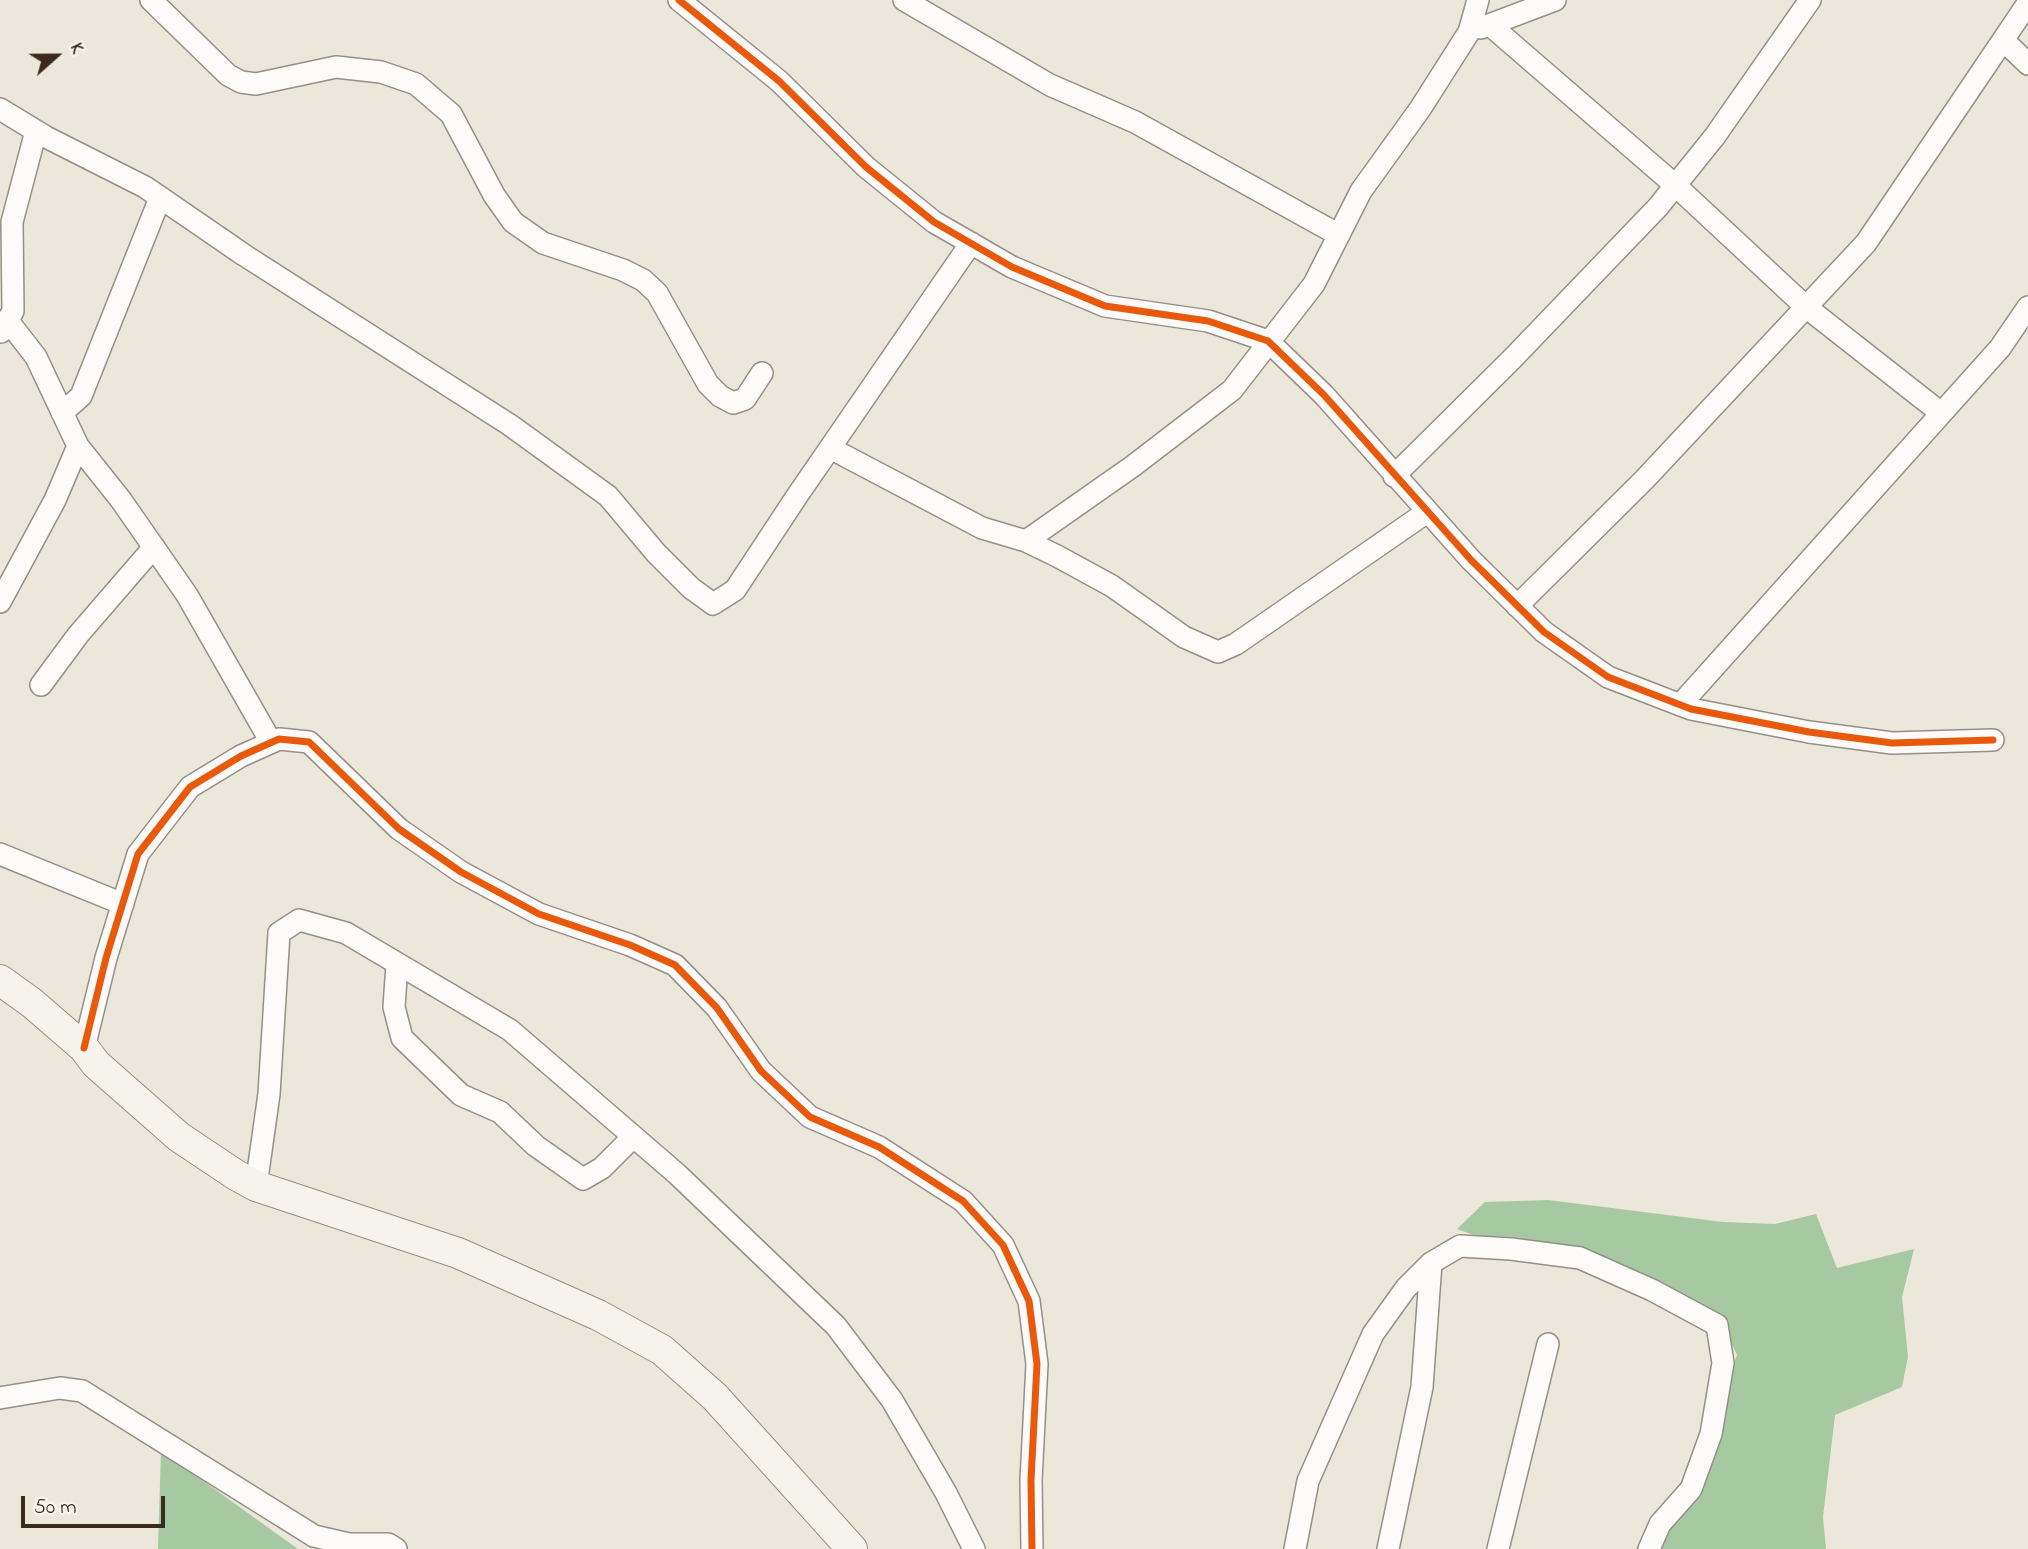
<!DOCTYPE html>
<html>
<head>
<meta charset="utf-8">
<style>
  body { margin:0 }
  #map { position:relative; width:2028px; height:1549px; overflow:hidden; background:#ece7db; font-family:"Indie Flower",sans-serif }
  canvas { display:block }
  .north { position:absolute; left:21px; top:21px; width:70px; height:70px; -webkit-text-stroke:5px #f7f3e8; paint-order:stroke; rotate:69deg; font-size:19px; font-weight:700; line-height:28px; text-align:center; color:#3b2a1e }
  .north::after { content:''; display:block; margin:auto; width:24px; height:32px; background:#3b2a1e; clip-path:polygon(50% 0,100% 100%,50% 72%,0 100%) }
  .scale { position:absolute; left:21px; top:1496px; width:144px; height:32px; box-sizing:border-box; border:4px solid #3b2a1e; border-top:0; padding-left:9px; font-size:21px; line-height:24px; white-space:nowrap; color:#3b2a1e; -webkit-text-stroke:5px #f7f3e8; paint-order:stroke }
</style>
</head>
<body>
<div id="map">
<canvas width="2028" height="1549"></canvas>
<div class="north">K</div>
<div class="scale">50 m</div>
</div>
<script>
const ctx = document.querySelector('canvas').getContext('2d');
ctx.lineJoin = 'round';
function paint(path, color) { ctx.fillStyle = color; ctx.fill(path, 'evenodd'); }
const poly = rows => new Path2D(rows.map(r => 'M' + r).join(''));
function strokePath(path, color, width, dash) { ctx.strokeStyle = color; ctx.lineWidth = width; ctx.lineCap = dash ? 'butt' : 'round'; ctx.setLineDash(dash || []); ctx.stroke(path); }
paint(poly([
  [1548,1200,1723,1222,1775,1224,1816,1214,1837,1268,1914,1249,1902,1297,1908,1357,1902,1387,1835,1415,1823,1517,1826,1549,1636,1549,1654,1520,1696,1479,1709,1434,1737,1355,1720,1319,1615,1277,1560,1266,1457,1229,1485,1202],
  [161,1450,195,1475,298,1549,158,1549]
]), '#a7c9a2');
const minor = poly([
  [151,0,228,75,241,82,256,84,336,67,381,72,416,84,451,114,494,195,513,222,543,243,623,270,643,280,657,293,708,384,720,396,733,403,745,399,762,373],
  [679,0,779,81,866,167,934,222,1012,267,1105,306,1208,321,1268,341,1324,395,1471,560,1544,632,1608,677,1691,709,1809,732,1892,743,1993,740],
  [904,0,1050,85,1135,122,1339,235],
  [1490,25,1675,185,1806,307,1941,413],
  [1481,28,1555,0],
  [2003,40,2028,64],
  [0,109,46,137,145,187,244,255,510,425,608,496,656,553,691,588,713,604,735,590,797,496,971,243],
  [8,321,36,357,78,446,121,500,187,595,271,742],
  [1,332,13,311,12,222,36,131],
  [62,413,81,396,160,198],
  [830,448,982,528,1026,541,1057,556,1112,586,1184,637,1218,652,1236,644,1427,512],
  [1394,476,1512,359,1658,207,1715,136,1810,0],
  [1026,541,1133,466,1232,390,1314,284,1361,191,1420,109,1469,32,1478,0],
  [0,602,55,500,78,446],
  [1517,606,1644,480,1866,243,2028,3],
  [41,685,78,635,154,547],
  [1680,705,2000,348,2028,307],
  [0,854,123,904],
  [397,964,394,1007,402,1038,461,1095,500,1112,536,1146,583,1179,602,1168,633,1137],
  [84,1048,106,958,138,854,190,787,241,756,279,739,309,742,399,829,461,872,539,914,630,945,675,965,717,1008,761,1071,810,1117,879,1147,963,1201,1003,1245,1029,1301,1037,1364,1031,1480,1032,1549],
  [256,1186,269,1094,279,933,299,920,346,933,510,1030,677,1174,836,1326,892,1400,946,1493,974,1549],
  [0,1398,60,1388,82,1391,314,1536,349,1544,388,1544,396,1549],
  [1295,1549,1308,1481,1373,1334,1406,1288,1431,1263,1460,1246,1511,1249,1580,1258,1652,1290,1717,1325,1723,1363,1711,1434,1691,1489,1660,1524,1649,1549],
  [1388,1549,1422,1387,1431,1263],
  [1498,1549,1548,1344]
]);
const secondary = poly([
  [0,980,32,1003,84,1048,96,1064,179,1137,236,1175,256,1186,458,1253,598,1315,662,1350,715,1397,852,1549]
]);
strokePath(minor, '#958f87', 24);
strokePath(secondary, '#958f87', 32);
strokePath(minor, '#fcfbfa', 21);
strokePath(secondary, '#f6f2ec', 30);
strokePath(poly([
  [679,0,779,81,866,167,934,222,1012,267,1105,306,1208,321,1268,341,1324,395,1471,560,1544,632,1608,677,1691,709,1809,732,1892,743,1993,740],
  [84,1048,106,958,138,854,190,787,241,756,279,739,309,742,399,829,461,872,539,914,630,945,675,965,717,1008,761,1071,810,1117,879,1147,963,1201,1003,1245,1029,1301,1037,1364,1031,1480,1032,1549]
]), '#e8590c', 7);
</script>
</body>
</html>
